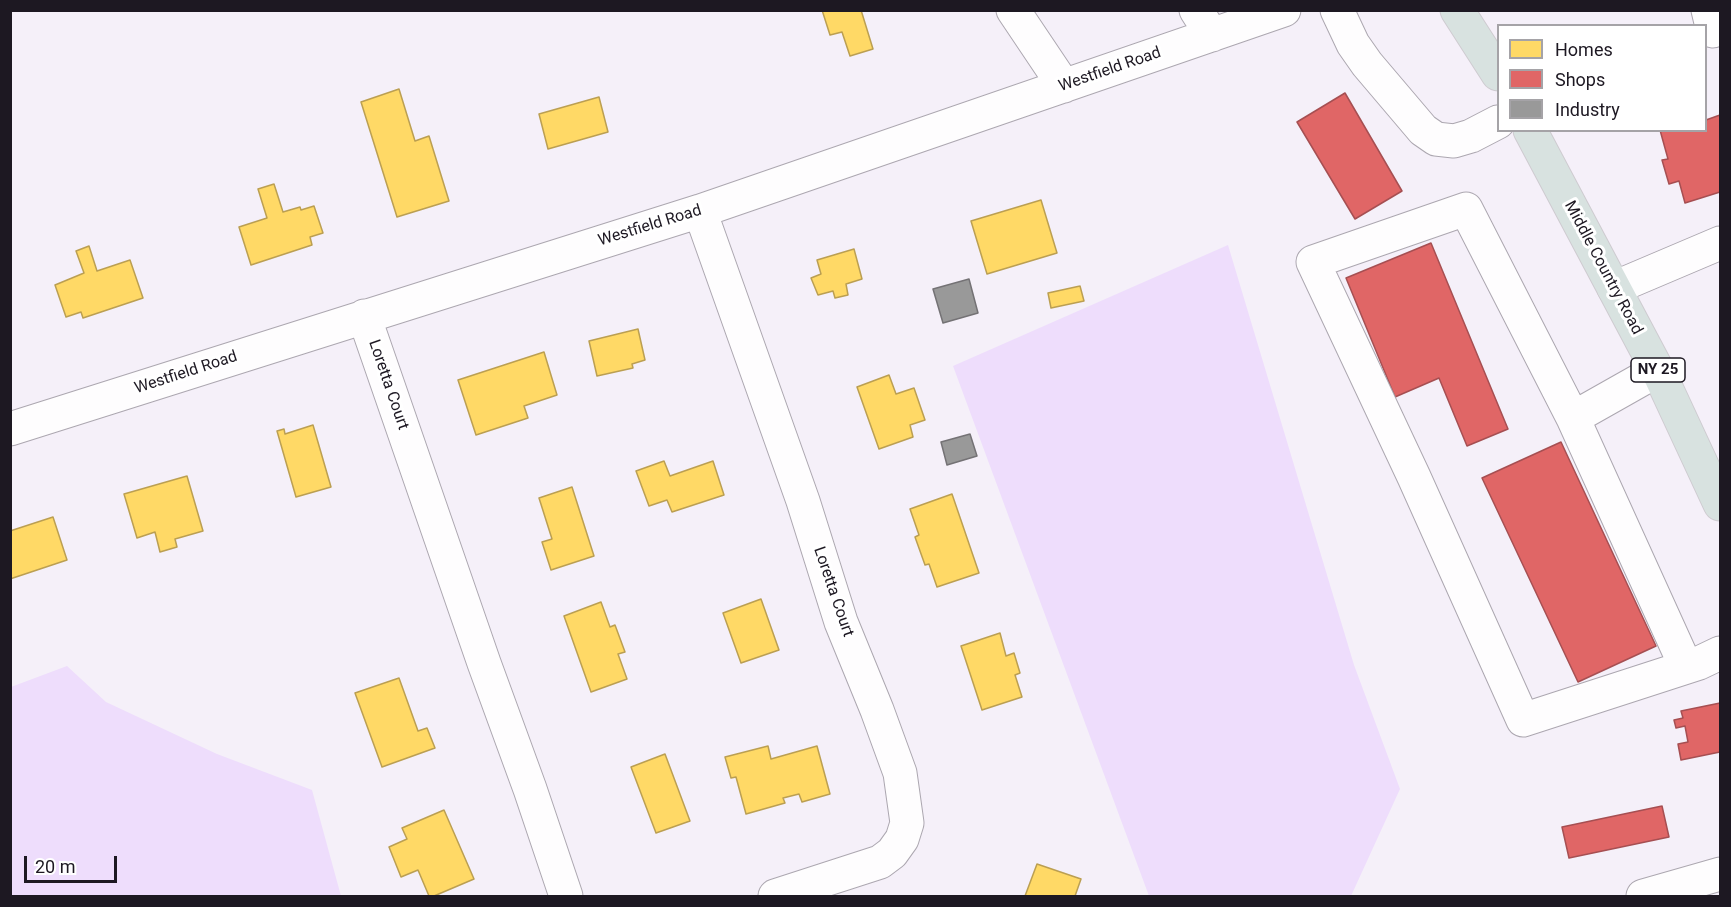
<!DOCTYPE html>
<html>
<head>
<meta charset="utf-8">
<style>
  body { margin:0 }
  #map { position:relative; width:1731px; height:907px; overflow:hidden; background:#f5f0f9; font-family:Roboto,sans-serif }
  canvas { display:block }
  .frame { position:absolute; inset:0; border:12px solid #1d1822; pointer-events:none }
  .legend { position:absolute; left:1497px; top:24px; width:210px; height:108px; box-sizing:border-box; background:#fff; border:2px solid #a5a3a7; margin:0; padding:8px 10px; list-style:none; font-size:18px; color:#1d1822 }
  .legend li { display:flex; align-items:center; gap:12px; height:30px }
  .legend b { width:30px; border:2px solid #a5a3a7 }
  .scale { position:absolute; left:24px; top:856px; width:93px; height:27px; box-sizing:border-box; border:3px solid #1d1822; border-top:0; padding-left:8px; font-size:18px; line-height:21px; white-space:nowrap; color:#1d1822; -webkit-text-stroke:4px #fff; paint-order:stroke }
</style>
</head>
<body>
<div id="map">
<canvas width="1731" height="907"></canvas>
<div class="frame"></div>
<ul class="legend">
<li><b style="height:16px;background:#ffd966"></b>Homes</li>
<li><b style="height:16px;background:#e06666"></b>Shops</li>
<li><b style="height:16px;background:#999"></b>Industry</li>
</ul>
<div class="scale">20 m</div>
</div>
<script>
const ctx = document.querySelector('canvas').getContext('2d');
ctx.lineJoin = 'round';
function paint(path, color) { ctx.fillStyle = color; ctx.fill(path, 'evenodd'); }
const poly = rows => new Path2D(rows.map(r => 'M' + r).join(''));
function strokePath(path, color, width, dash) { ctx.strokeStyle = color; ctx.lineWidth = width; ctx.lineCap = dash ? 'butt' : 'round'; ctx.setLineDash(dash || []); ctx.stroke(path); }
function write(font, color, halo, rows, align = 'center') {
  ctx.font = font + ' Roboto,sans-serif'; ctx.lineWidth = 6; ctx.setLineDash([]); ctx.textBaseline = 'middle'; ctx.strokeStyle = halo; ctx.fillStyle = color; for (const [text, x, y, turn = 0] of rows) {
    ctx.save(); ctx.translate(x, y); ctx.rotate((+turn || 0) * Math.PI / 180); ctx.textAlign = isNaN(turn) ? turn : align; if (halo) ctx.strokeText(text, 0, 0); ctx.fillText(text, 0, 0); ctx.restore();
  }
}
paint(poly([
  [1228,245,1354,665,1400,789,1351,896,1149,896,953,366],
  [67,666,106,702,217,754,312,790,341,896,11,896,11,687]
]), '#eeddfc');
const homes = poly([
  [822,10,861,10,873,49,850,56,842,32,830,35,822,10],
  [399,89,415,141,429,136,449,201,397,217,361,102,399,89],
  [599,97,608,132,548,149,539,114,599,97],
  [274,184,283,212,300,207,301,210,314,206,323,233,310,237,312,245,251,265,239,227,267,218,258,189,274,184],
  [1041,200,1057,253,987,274,971,221,1041,200],
  [89,246,97,271,130,260,143,298,83,318,81,312,66,317,55,285,84,273,76,251,89,246],
  [854,249,862,279,846,284,848,295,835,298,833,291,818,295,811,278,821,274,817,260,854,249],
  [1080,286,1084,301,1051,308,1048,293,1080,286],
  [638,329,645,360,632,364,633,368,597,376,589,341,638,329],
  [544,352,557,395,524,406,528,418,476,435,458,380,544,352],
  [889,375,896,394,914,388,925,420,910,425,913,437,879,449,857,387,889,375],
  [313,425,331,487,296,497,277,431,284,429,285,434,313,425],
  [664,461,670,476,713,461,724,495,672,512,667,500,649,506,636,471,664,461],
  [187,476,203,531,175,539,177,547,160,552,155,532,137,538,124,494,187,476],
  [572,487,594,556,551,570,542,542,552,539,539,498,572,487],
  [952,494,979,573,937,587,929,564,925,565,915,537,919,535,910,509,952,494],
  [53,517,67,560,10,579,10,531,53,517],
  [761,599,779,650,741,663,723,613,761,599],
  [601,602,610,627,615,625,625,652,618,654,627,679,591,692,564,616,601,602],
  [1000,633,1006,656,1014,653,1020,673,1015,675,1022,697,982,710,961,646,1000,633],
  [399,678,418,731,427,728,435,748,382,767,355,693,399,678],
  [768,746,771,759,817,746,830,794,802,802,799,794,783,798,785,803,746,814,736,777,731,778,725,757,768,746],
  [665,754,690,821,656,833,631,767,665,754],
  [444,810,474,879,434,896,429,896,418,870,401,877,389,847,407,839,402,828,444,810],
  [1037,864,1081,879,1075,896,1025,896,1037,864]
]);
paint(homes, '#ffd966');
strokePath(homes, '#bb9f52', 1.5);
const shops = poly([
  [1345,93,1402,191,1355,219,1297,122,1345,93],
  [1720,115,1720,192,1685,203,1679,181,1669,184,1662,160,1668,159,1660,130,1706,130,1706,120,1720,115],
  [1431,243,1508,429,1467,446,1439,378,1395,397,1346,278,1431,243],
  [1561,442,1656,646,1578,682,1482,478,1561,442],
  [1720,703,1720,752,1681,760,1678,744,1688,742,1685,726,1676,728,1674,720,1683,718,1681,711,1720,703],
  [1662,806,1669,837,1569,858,1562,827,1662,806]
]);
paint(shops, '#e06666');
strokePath(shops, '#a64f52', 1.5);
const industry = poly([
  [969,279,978,313,943,323,933,289,969,279],
  [970,434,977,456,947,465,941,442,970,434]
]);
paint(industry, '#999');
strokePath(industry, '#747275', 1.5);
const minor = poly([
  [1013,10,1064,86],
  [1196,10,1212,35],
  [1337,10,1353,44,1367,64,1423,130,1436,139,1454,141,1471,136,1498,122],
  [1708,10,1713,31],
  [700,211,803,501,841,622,877,710,900,773,907,823,902,839,892,853,880,862,775,896],
  [1614,288,1720,243],
  [364,316,484,663,530,789,566,896],
  [1658,370,1573,418,1466,209,1313,262,1414,477,1523,720,1699,663,1720,653],
  [1573,418,1686,667],
  [10,429,700,211,1284,10],
  [1643,896,1720,874]
]);
const major = poly([
  [1457,10,1498,74],
  [1530,130,1661,377,1720,504]
]);
strokePath(minor, '#aca7b0', 35);
strokePath(major, '#cecbd0', 35);
strokePath(minor, '#fefdfe', 33);
strokePath(major, '#d8e2e0', 33);
for (const [x, y, w] of [
  [1658,370,54]
]) { const box = new Path2D(); box.roundRect(x - w / 2, y - 12, w, 24, 4.5); ctx.fillStyle = '#fff'; ctx.fill(box); strokePath(box, '#1d1822', 1.5); }
write('bold 15px', '#1d1822', null, [
  ["NY 25",1658,370]
]);
write('16px', '#1d1822', '#fff', [
  ["Westfield Road",1110,70,-19],
  ["Westfield Road",650,226,-17],
  ["Middle Country Road",1603,268,62],
  ["Westfield Road",186,373,-18],
  ["Loretta Court",388,385,71],
  ["Loretta Court",833,592,71]
]);
</script>
</body>
</html>
